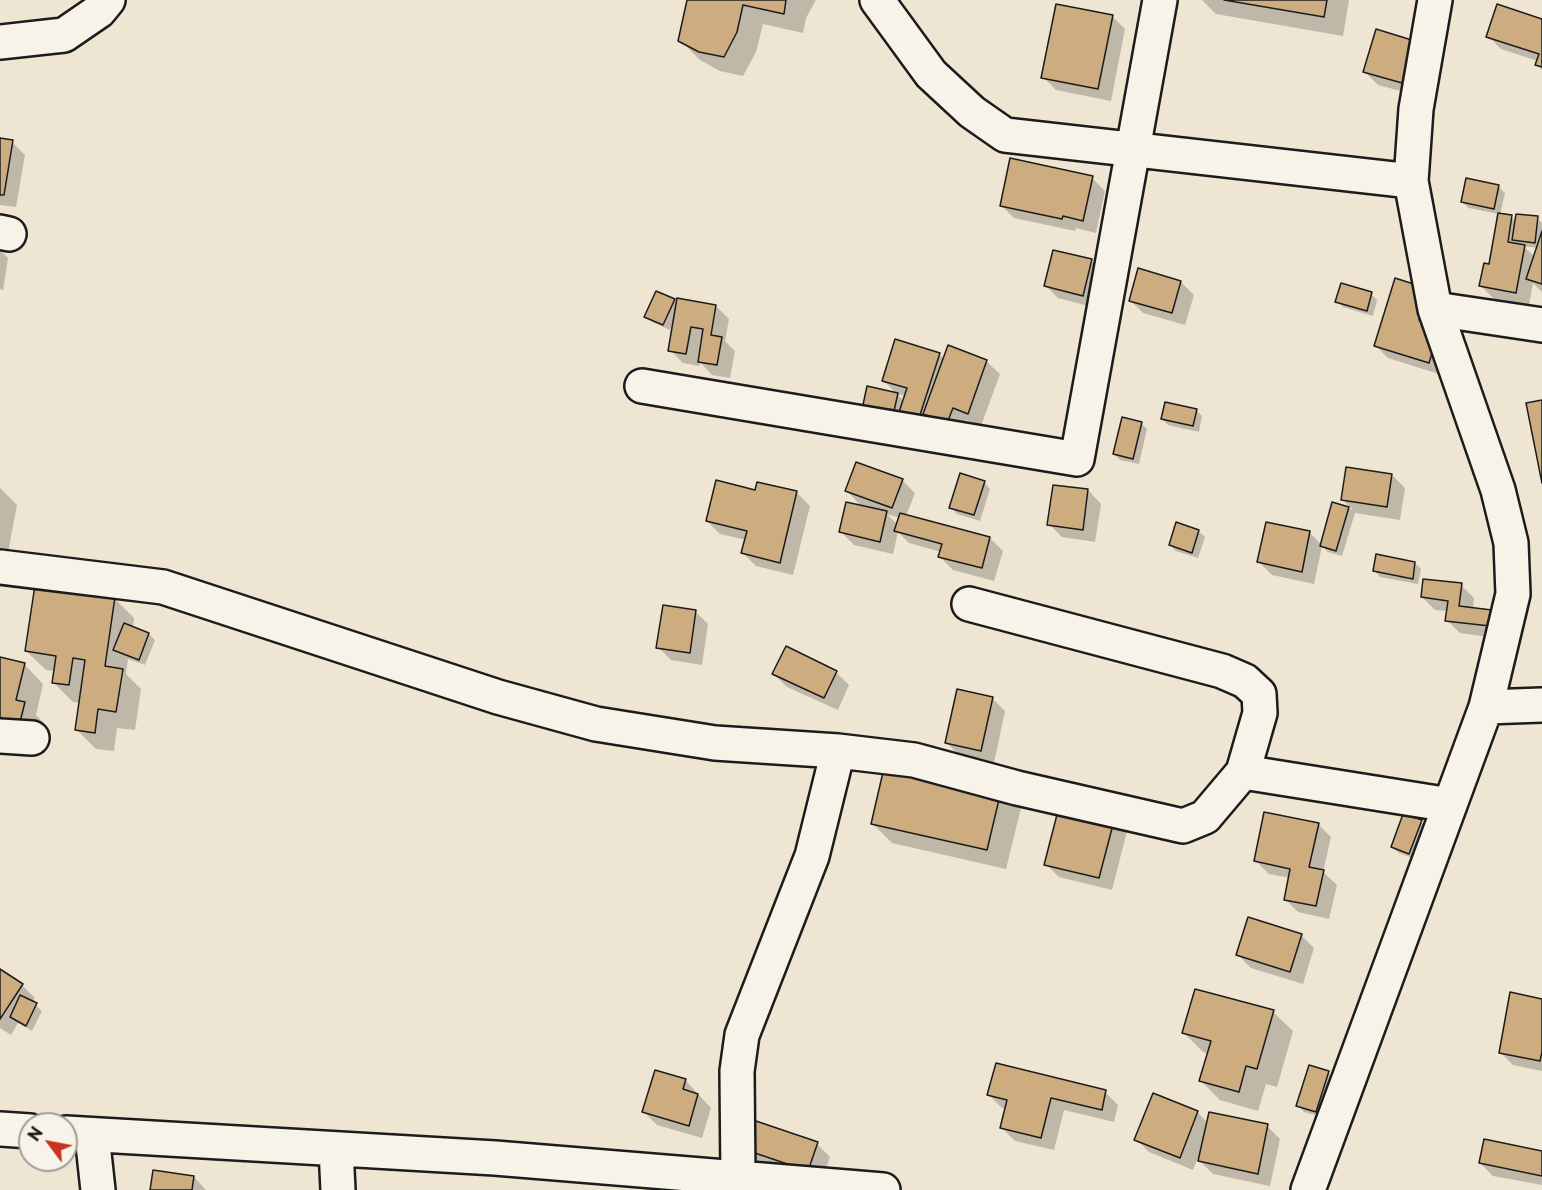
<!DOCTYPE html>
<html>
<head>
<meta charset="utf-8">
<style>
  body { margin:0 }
  #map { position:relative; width:1542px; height:1190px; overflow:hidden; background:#efe5d3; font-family:"Playpen Sans",sans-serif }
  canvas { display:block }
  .north { position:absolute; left:18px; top:1112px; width:60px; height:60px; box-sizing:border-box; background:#f7f3e8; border:2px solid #9f9d96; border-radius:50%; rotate:302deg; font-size:16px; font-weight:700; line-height:24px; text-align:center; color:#1c1c1c }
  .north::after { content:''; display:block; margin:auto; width:21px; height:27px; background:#c8321e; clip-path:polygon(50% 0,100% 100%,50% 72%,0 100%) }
</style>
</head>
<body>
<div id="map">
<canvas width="1542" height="1190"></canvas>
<div class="north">N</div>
</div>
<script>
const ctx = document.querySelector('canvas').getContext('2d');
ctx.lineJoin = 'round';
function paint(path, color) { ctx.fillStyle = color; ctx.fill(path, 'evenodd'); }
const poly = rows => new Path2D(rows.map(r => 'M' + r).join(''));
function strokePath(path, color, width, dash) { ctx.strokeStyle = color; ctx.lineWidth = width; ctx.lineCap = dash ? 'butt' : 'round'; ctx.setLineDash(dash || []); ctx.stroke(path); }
paint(poly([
  [688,0,816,0,806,18,803,33,763,24,756,52,743,76,720,71,700,60,680,40],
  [1202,0,1349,0,1343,36,1216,14],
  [1112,16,1125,29,1111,101,1056,90,1043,77],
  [1542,20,1542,70,1537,65,1538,61,1501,49,1488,36],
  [1414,42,1415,95,1378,85,1365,72],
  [0,140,12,142,25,155,16,207,0,205],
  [1092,178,1105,191,1096,233,1076,228,1075,231,1014,218,1001,205],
  [1467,180,1499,187,1505,193,1500,215,1511,217,1516,221,1537,218,1542,223,1542,292,1533,283,1529,305,1494,299,1481,286,1490,266,1499,214,1469,208,1462,202],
  [1523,246,1538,248,1535,257],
  [0,250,8,258,3,290,0,289],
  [1091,261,1104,274,1096,308,1058,298,1045,285],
  [1396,280,1428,290,1441,303,1434,326,1440,328,1453,341,1442,375,1388,358,1375,345],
  [1425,296,1428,296,1418,328,1416,327],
  [1181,282,1194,295,1185,325,1143,313,1130,300],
  [1371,294,1377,300,1373,316,1343,307,1337,301],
  [674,300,678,304,716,306,729,319,725,341,735,351,730,378,712,375,700,362,699,366,683,363,670,350,674,320,670,330,652,322,646,316],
  [939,354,944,360,986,361,1000,374,981,426,966,420,960,435,913,425,901,412,898,425,868,419,897,394,904,401,906,396,897,394,884,381],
  [1196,410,1202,416,1199,432,1168,425,1162,419],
  [1141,423,1147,429,1139,464,1120,460,1114,454],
  [1392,475,1405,488,1400,520,1355,513,1342,556,1328,552,1322,546,1314,584,1272,575,1259,562,1309,532,1322,545,1333,504,1353,510,1343,500],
  [902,480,915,493,906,516,990,538,1003,551,994,581,953,570,940,557,941,552,909,543,898,532,893,554,854,545,841,532,863,508,847,491],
  [887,514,900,518,898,525],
  [984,482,990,489,980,521,957,514,951,507],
  [758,483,797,493,810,506,793,575,756,566,743,553,746,540,720,534,707,521,756,492],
  [0,488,17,505,6,563,0,562],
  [1088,490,1101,504,1095,542,1062,537,1049,524],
  [1198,531,1205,537,1198,558,1176,551,1170,545],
  [1415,563,1421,569,1418,584,1380,577,1374,570],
  [1461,585,1474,598,1473,609,1492,611,1505,624,1503,639,1460,633,1447,620,1448,611,1435,610,1422,597],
  [115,599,134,618,133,628,149,634,155,640,145,665,128,659,126,674,141,689,135,730,117,728,114,751,96,749,76,729,80,703,73,702,53,682,55,671,46,670,26,651],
  [695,611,708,624,702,665,671,660,658,647],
  [0,659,24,664,43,684,36,715,44,723,38,748,0,740],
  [836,672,849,685,838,710,787,687,774,674],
  [992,698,1005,711,994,763,960,756,947,743],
  [1001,788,1021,808,1006,869,892,843,872,823],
  [1114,818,1127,831,1112,890,1059,877,1046,864],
  [1421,822,1427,828,1415,859,1399,853,1392,847],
  [1318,824,1331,837,1323,872,1337,885,1329,919,1298,912,1285,899,1290,878,1269,874,1256,861],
  [1301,935,1314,948,1303,984,1251,968,1238,955],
  [0,971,22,985,35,998,32,1002,42,1011,32,1031,18,1023,11,1035,0,1028],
  [1542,1000,1542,1071,1513,1065,1500,1052],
  [1273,1012,1293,1031,1277,1087,1266,1084,1258,1111,1220,1100,1201,1081,1208,1054,1203,1052,1184,1033],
  [1328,1073,1334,1079,1322,1117,1304,1112,1298,1105],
  [685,1080,711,1108,702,1138,657,1125,644,1112],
  [1105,1092,1118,1105,1114,1122,1064,1110,1054,1150,1015,1141,1002,1128,1006,1109,1002,1108,989,1095],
  [1197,1112,1208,1123,1267,1126,1280,1139,1270,1186,1213,1174,1200,1161,1202,1152,1200,1152,1193,1170,1149,1152,1136,1139],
  [817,1144,830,1157,821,1183,758,1162,745,1149],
  [1542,1153,1542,1185,1493,1176,1480,1163],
  [194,1177,206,1190,152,1190]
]), '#0003');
const building = poly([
  [687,0,786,0,784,14,743,5,737,32,724,57,699,52,678,41,687,0],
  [1224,0,1327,0,1324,17,1224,0],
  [1056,4,1113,15,1098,89,1041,78,1056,4],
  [1497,4,1542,19,1542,67,1535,65,1539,54,1486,37,1497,4],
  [1376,29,1415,41,1402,83,1363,72,1376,29],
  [0,138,13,140,4,195,0,195,0,138],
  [1010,158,1093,176,1083,221,1063,216,1062,219,1000,206,1010,158],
  [1466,178,1499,185,1494,209,1461,202,1466,178],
  [1498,213,1512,215,1508,242,1525,245,1516,293,1479,286,1484,263,1489,264,1498,213],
  [1516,214,1538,216,1535,243,1512,240,1516,214],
  [1542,231,1542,284,1526,279,1542,231],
  [1053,250,1092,259,1083,296,1044,286,1053,250],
  [1138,268,1181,281,1172,313,1129,301,1138,268],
  [1395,278,1429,289,1419,320,1440,327,1429,363,1374,346,1395,278],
  [1341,283,1372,292,1367,311,1335,302,1341,283],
  [656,291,675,299,663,325,644,317,656,291],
  [677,298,716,305,711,335,722,337,717,365,698,362,703,329,691,327,686,354,668,351,677,298],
  [895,339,940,353,919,418,899,412,907,388,882,381,895,339],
  [948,345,987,360,968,414,953,408,947,423,923,414,948,345],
  [867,386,898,393,892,420,861,414,867,386],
  [1542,400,1542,483,1526,403,1542,400],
  [1165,402,1197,409,1193,426,1161,419,1165,402],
  [1122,417,1142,422,1133,459,1113,454,1122,417],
  [856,462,903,479,892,508,845,491,856,462],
  [1346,467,1392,474,1387,507,1341,500,1346,467],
  [960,473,985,481,974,515,949,508,960,473],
  [716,480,755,490,757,482,797,491,780,563,741,553,747,531,706,521,716,480],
  [1053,485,1088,489,1083,530,1047,525,1053,485],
  [846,502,887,511,880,542,839,532,846,502],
  [1332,502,1349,507,1336,551,1320,546,1332,502],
  [900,513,990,537,982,568,938,557,942,544,894,531,900,513],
  [1176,522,1199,530,1192,553,1169,545,1176,522],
  [1266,522,1310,531,1302,572,1257,562,1266,522],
  [1376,554,1415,562,1413,579,1373,571,1376,554],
  [1423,579,1462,583,1459,606,1492,610,1490,626,1445,621,1448,601,1421,597,1423,579],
  [35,585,115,597,105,666,123,669,116,712,98,709,95,733,75,730,85,660,73,658,69,685,52,683,56,656,25,651,35,585],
  [663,605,696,610,690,653,656,648,663,605],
  [124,623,149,633,139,660,113,650,124,623],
  [786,646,837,671,824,698,772,674,786,646],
  [0,657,25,663,16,700,25,702,18,730,0,726,0,657],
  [957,689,993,697,981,751,945,743,957,689],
  [886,759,1002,787,987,850,871,824,886,759],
  [1060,803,1115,817,1099,878,1044,865,1060,803],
  [1264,812,1319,823,1309,867,1324,870,1316,906,1284,900,1290,869,1254,861,1264,812],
  [1403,814,1422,820,1409,854,1391,847,1403,814],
  [1248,917,1302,934,1290,972,1236,955,1248,917],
  [0,969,23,984,0,1019,0,969],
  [1195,989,1274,1010,1257,1069,1246,1066,1239,1092,1199,1081,1211,1041,1182,1033,1195,989],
  [1510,992,1542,999,1542,1052,1540,1061,1499,1053,1510,992],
  [20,995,37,1003,26,1026,10,1017,20,995],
  [996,1063,1106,1090,1102,1110,1051,1098,1041,1138,1000,1128,1007,1100,987,1095,996,1063],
  [1309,1065,1329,1071,1316,1112,1296,1106,1309,1065],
  [655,1070,686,1079,683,1089,698,1094,689,1126,642,1112,655,1070],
  [1153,1093,1198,1111,1180,1158,1134,1140,1153,1093],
  [1209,1112,1268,1124,1258,1174,1198,1161,1209,1112],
  [753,1120,818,1142,808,1171,743,1149,753,1120],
  [1484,1139,1542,1151,1542,1176,1479,1163,1484,1139],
  [153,1170,194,1176,192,1190,150,1190,153,1170]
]);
paint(building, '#cdac80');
strokePath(building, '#1c1c1c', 1.5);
const minor = poly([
  [877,0,931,74,972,112,1005,135,1411,181],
  [0,42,64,35,99,11,108,0],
  [0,232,9,234],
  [1435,309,1542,325],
  [642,386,1077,459,1160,0],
  [0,567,163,587,498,697,596,724,715,743,838,751,914,760,1017,788,1183,826,1205,817,1243,772,1450,805],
  [969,604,1222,671,1245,681,1259,694,1260,713,1243,772],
  [1486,707,1542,705],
  [0,736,32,738],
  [0,1129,30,1131],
  [66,1133,495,1158,883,1190],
  [92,1135,98,1190],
  [336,1149,338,1190],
  [738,1178,737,1071,742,1035,812,856,838,751],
  [1308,1190,1486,707,1513,594,1511,543,1498,490,1435,309,1411,181,1416,109,1435,0]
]);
strokePath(minor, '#1c1c1c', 38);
strokePath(minor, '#f7f3e8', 33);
</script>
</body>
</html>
